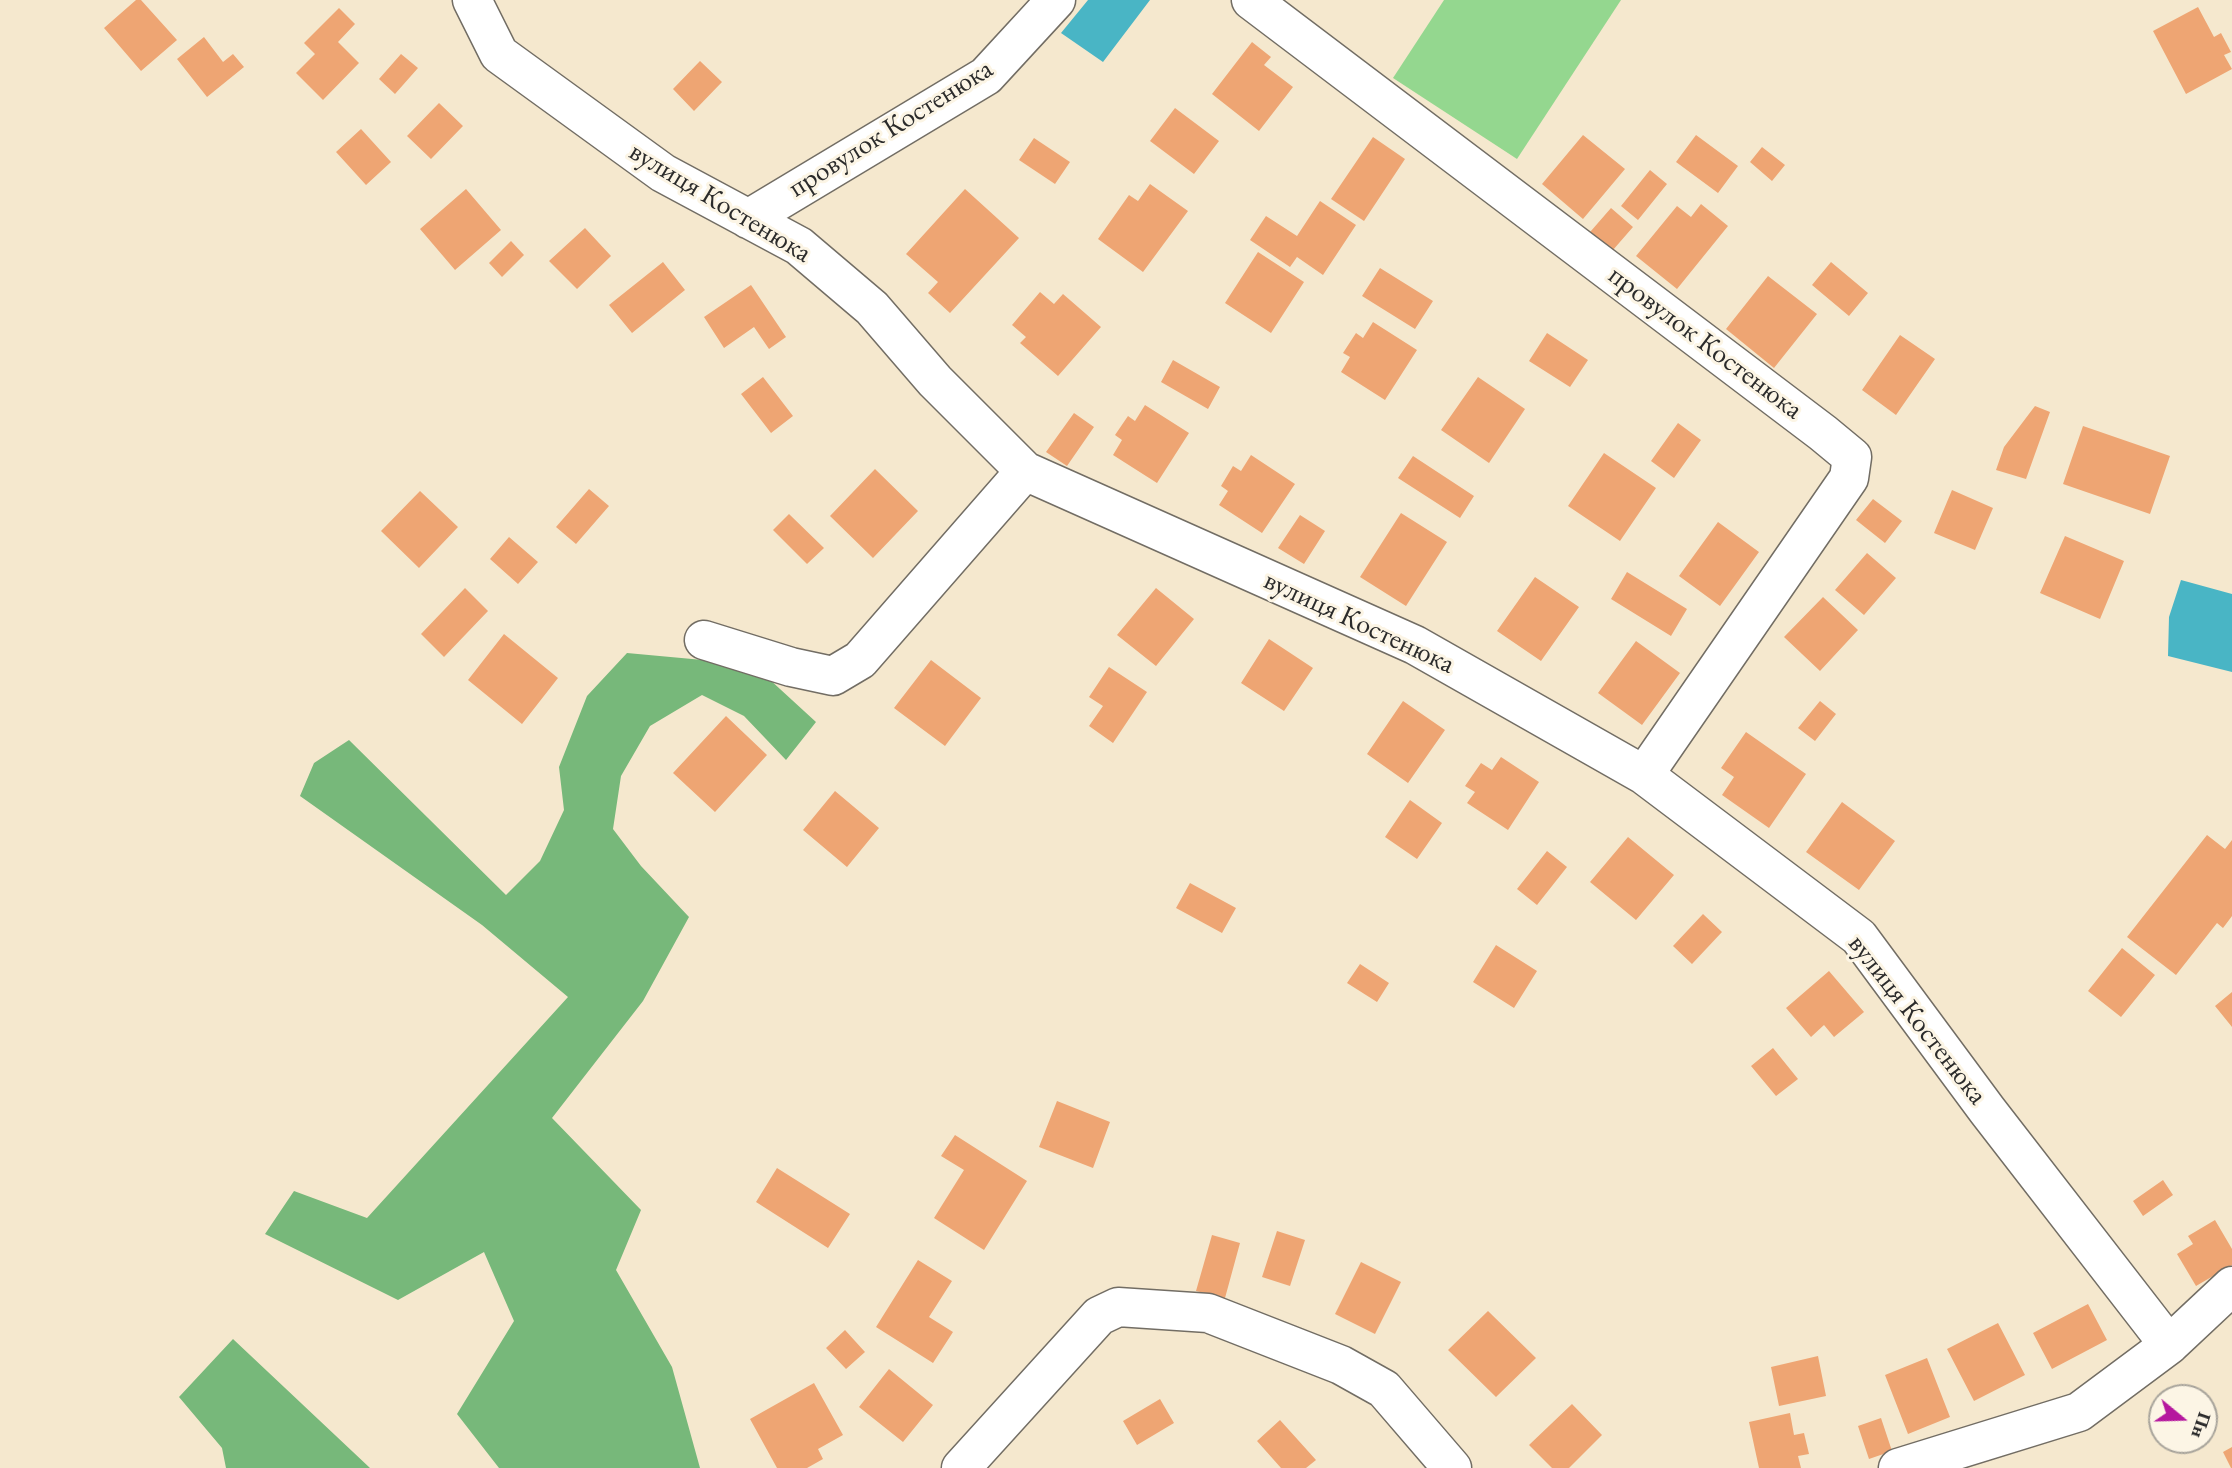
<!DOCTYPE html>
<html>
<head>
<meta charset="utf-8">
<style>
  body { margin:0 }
  #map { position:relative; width:2232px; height:1468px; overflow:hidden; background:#f5e8ce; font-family:"EB Garamond",serif }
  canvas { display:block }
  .north { position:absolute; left:2148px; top:1384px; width:70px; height:70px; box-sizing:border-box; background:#fcf5e5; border:2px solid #a8a49b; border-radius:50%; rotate:109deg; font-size:19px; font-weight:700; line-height:28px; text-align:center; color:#2b2b2b }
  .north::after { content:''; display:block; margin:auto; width:24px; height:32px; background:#b5179e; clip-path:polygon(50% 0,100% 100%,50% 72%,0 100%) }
</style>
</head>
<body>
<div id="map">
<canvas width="2232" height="1468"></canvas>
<div class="north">Пн</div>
</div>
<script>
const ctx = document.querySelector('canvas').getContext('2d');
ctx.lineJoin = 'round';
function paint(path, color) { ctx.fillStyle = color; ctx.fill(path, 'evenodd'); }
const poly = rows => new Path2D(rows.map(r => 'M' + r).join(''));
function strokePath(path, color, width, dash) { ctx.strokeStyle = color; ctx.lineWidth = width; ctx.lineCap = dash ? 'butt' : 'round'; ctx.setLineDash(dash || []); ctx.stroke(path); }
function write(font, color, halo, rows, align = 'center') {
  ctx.font = font + ' "EB Garamond",serif'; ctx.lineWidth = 6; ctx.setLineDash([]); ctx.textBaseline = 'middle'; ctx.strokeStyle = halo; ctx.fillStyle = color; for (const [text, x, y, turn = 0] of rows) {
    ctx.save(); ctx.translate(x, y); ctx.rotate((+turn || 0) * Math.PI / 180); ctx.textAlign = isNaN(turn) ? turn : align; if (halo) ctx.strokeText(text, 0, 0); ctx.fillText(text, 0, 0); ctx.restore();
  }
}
paint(poly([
  [1444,0,1621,0,1517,159,1393,78]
]), '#94d78f');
paint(poly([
  [627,653,703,660,768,678,816,722,786,760,744,716,702,695,650,726,621,776,613,829,641,866,689,917,643,1001,552,1118,641,1210,616,1270,672,1367,700,1468,499,1468,457,1414,514,1321,484,1252,398,1300,265,1234,294,1191,367,1218,568,997,482,925,300,796,314,763,349,740,506,895,540,861,564,810,559,767,587,696],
  [233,1339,370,1468,226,1468,222,1448,179,1397]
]), '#77b87a');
paint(poly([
  [1088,0,1150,0,1103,62,1061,33],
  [2181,580,2232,594,2232,672,2168,656,2169,617]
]), '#49b5c5');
paint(poly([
  [136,0,141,0,177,40,141,71,104,28],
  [2198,7,2214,37,2221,33,2231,52,2224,55,2232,69,2186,94,2153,31],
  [339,8,355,24,338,42,359,63,323,100,296,73,315,54,304,43],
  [204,37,223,62,233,54,244,67,207,97,177,59],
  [1252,42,1271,57,1264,65,1293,87,1259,131,1212,94],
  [401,54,418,68,395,94,379,79],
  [700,61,722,82,694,111,673,89],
  [439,103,463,126,431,159,407,136],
  [1175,108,1219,141,1194,174,1150,141],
  [361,129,391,162,366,185,336,152],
  [1583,135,1625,169,1583,219,1542,184],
  [1696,135,1738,166,1718,193,1676,162],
  [1373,137,1405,159,1364,221,1331,199],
  [1034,138,1070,162,1055,184,1019,160],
  [1762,147,1785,165,1772,181,1750,162],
  [1650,170,1667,184,1638,220,1621,206],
  [1150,184,1188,211,1143,272,1098,239,1129,195,1138,201],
  [466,189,501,230,455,270,420,229],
  [965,189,1019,238,950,313,928,293,938,282,906,254],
  [1320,201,1356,225,1323,275,1297,257,1290,267,1250,240,1266,216,1297,236],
  [1701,204,1728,226,1677,289,1636,256,1677,206,1691,217],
  [1611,208,1633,227,1606,258,1584,239],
  [585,228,611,256,577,289,549,261],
  [511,241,524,255,502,277,489,263],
  [1258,252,1304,282,1271,333,1225,303],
  [663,262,685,290,632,333,609,305],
  [1831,262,1868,293,1849,316,1812,285],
  [1380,268,1433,301,1415,329,1362,296],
  [1768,276,1817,314,1774,368,1726,329],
  [751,285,786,337,769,349,754,327,724,348,704,317],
  [1040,292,1054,304,1063,294,1101,327,1058,376,1020,343,1026,337,1012,325],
  [1373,322,1417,350,1385,400,1341,372,1350,357,1343,353,1356,333,1363,338],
  [1547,333,1588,360,1570,387,1529,361],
  [1900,335,1935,359,1896,415,1862,390],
  [1173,360,1220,387,1208,409,1161,382],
  [763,377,793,416,771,433,741,394],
  [1478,377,1525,409,1489,463,1441,430],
  [1145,405,1189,433,1157,483,1113,455,1122,440,1115,435,1128,416,1135,421],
  [2035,406,2050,412,2026,479,1996,470,2004,447],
  [1074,413,1094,427,1067,466,1046,452],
  [1678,423,1701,440,1674,478,1651,461],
  [2083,426,2170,456,2150,514,2063,484],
  [1604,453,1656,488,1620,541,1568,506],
  [1251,455,1295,484,1262,533,1219,505,1228,491,1221,486,1233,466,1241,471],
  [1413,456,1474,496,1460,518,1398,478],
  [875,469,918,511,873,558,830,516],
  [589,489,609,506,576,544,556,527],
  [1952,490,1993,508,1975,550,1934,533],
  [420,491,458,527,419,568,381,531],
  [1873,499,1902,521,1885,543,1856,520],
  [1401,513,1447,542,1406,606,1360,577],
  [789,514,824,548,807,564,773,530],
  [1300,515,1325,531,1304,564,1278,548],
  [1718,522,1759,552,1720,606,1679,576],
  [2065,536,2124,561,2100,619,2040,593],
  [509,537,538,562,518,584,490,559],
  [1867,553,1896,578,1864,615,1835,590],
  [1627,572,1687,609,1671,636,1611,599],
  [1535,577,1579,607,1541,661,1497,631],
  [465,588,488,611,444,657,421,634],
  [1156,588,1194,619,1156,666,1117,635],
  [1823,597,1858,630,1820,671,1784,637],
  [504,634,558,678,522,724,468,680],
  [1269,639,1313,668,1284,711,1241,683],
  [1636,641,1680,673,1642,725,1598,693],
  [931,660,981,698,945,746,894,708],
  [1109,667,1147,692,1113,743,1089,726,1103,706,1089,697],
  [1403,701,1445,730,1408,783,1367,754],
  [1820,701,1836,714,1815,741,1798,728],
  [726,716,767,755,715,812,673,773],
  [1746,732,1806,774,1769,828,1722,795,1734,777,1721,768],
  [1501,757,1539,782,1508,830,1467,803,1475,792,1465,786,1481,763,1492,770],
  [835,791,879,828,847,867,803,830],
  [1410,800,1442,823,1417,859,1385,837],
  [1842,802,1895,841,1859,890,1806,852],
  [2207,835,2225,849,2232,840,2232,916,2223,928,2217,923,2176,975,2127,937],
  [1628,837,1674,875,1636,920,1590,882],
  [1547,851,1567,867,1537,905,1517,889],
  [1190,883,1236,908,1222,933,1176,908],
  [1703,914,1722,932,1692,964,1673,946],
  [1496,945,1537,971,1514,1008,1473,982],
  [2122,948,2155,975,2121,1017,2088,991],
  [1360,964,1389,983,1377,1002,1347,983],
  [1829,971,1864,1012,1834,1037,1824,1025,1811,1037,1786,1008],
  [2232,992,2232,1027,2215,1006],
  [1773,1048,1798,1079,1776,1096,1751,1066],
  [1057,1101,1110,1122,1093,1168,1039,1147],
  [955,1135,1027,1181,984,1250,934,1218,964,1170,941,1156],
  [777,1168,850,1214,828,1248,756,1202],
  [2163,1180,2173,1195,2143,1216,2133,1201],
  [2215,1220,2232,1249,2232,1265,2196,1286,2177,1254,2193,1244,2188,1236],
  [1277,1231,1305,1240,1290,1286,1262,1277],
  [1212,1235,1240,1243,1225,1298,1196,1291],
  [918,1260,952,1281,929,1317,953,1332,933,1363,876,1327],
  [1361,1262,1401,1282,1375,1334,1335,1314],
  [2088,1304,2107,1340,2052,1369,2033,1333],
  [1488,1311,1536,1358,1496,1397,1448,1350],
  [1998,1323,2025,1375,1974,1401,1947,1349],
  [845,1330,865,1352,846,1369,826,1348],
  [1818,1356,1826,1396,1779,1406,1771,1367],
  [1927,1358,1950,1417,1908,1434,1885,1375],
  [889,1369,933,1405,903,1442,859,1407],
  [814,1383,843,1435,818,1449,823,1459,807,1468,777,1468,750,1419],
  [1160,1399,1174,1423,1137,1445,1123,1421],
  [1572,1404,1602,1435,1569,1468,1552,1468,1529,1445],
  [1790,1413,1794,1435,1804,1433,1809,1454,1798,1456,1801,1468,1759,1468,1749,1422],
  [1881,1418,1892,1451,1869,1459,1858,1426],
  [1280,1420,1316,1460,1306,1468,1281,1468,1257,1441],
  [2232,1447,2232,1468,2231,1468,2223,1452]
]), '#eea573');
const minor = poly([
  [472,0,499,54,663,173,799,246,872,308,935,381,1025,471,1415,645,1644,775,1859,937,1987,1110,2169,1345],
  [1251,0,1823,433,1852,457,1849,478,1644,775],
  [748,219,986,76,1056,0],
  [704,640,791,667,833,676,860,660,1025,471],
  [961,1468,1099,1316,1118,1307,1208,1313,1341,1365,1384,1389,1452,1468],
  [1898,1468,2079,1412,2169,1345,2232,1286]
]);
strokePath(minor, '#726d64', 41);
strokePath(minor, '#fff', 38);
write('28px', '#2b2b2b', '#fcf5e5', [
  ["провулок Костенюка",891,129,-32],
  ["вулиця Костенюка",720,203,31],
  ["провулок Костенюка",1705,343,37],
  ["вулиця Костенюка",1359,623,25],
  ["вулиця Костенюка",1917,1020,52]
]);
</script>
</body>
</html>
